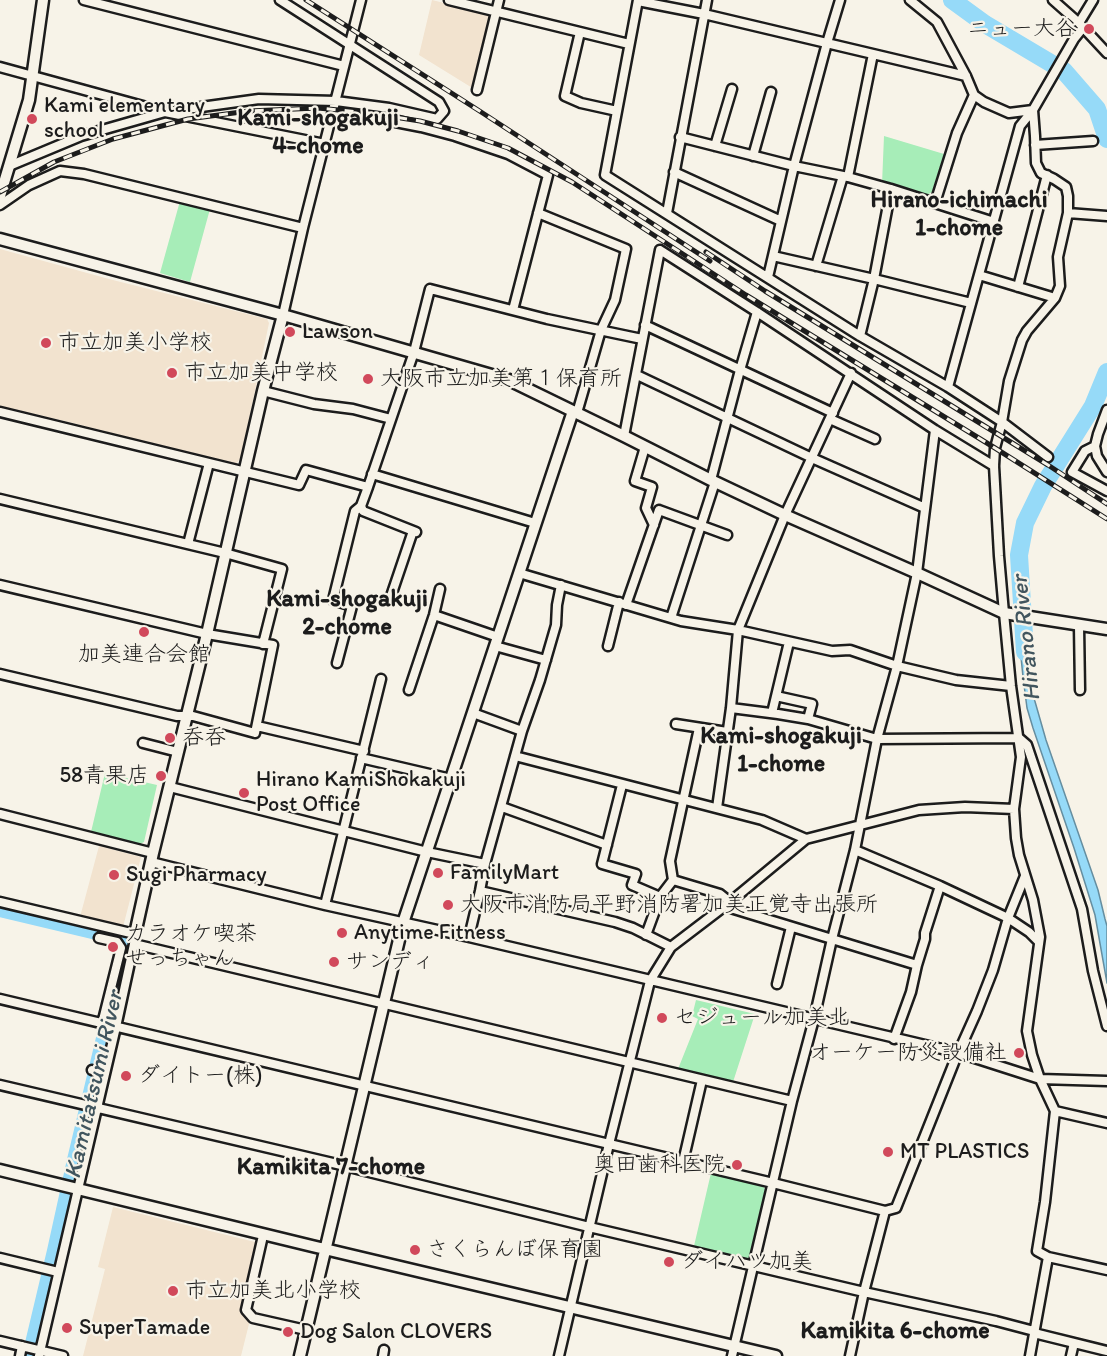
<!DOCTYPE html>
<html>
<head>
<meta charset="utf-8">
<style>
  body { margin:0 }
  canvas { display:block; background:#f7f3e8 }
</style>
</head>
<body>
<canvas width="1107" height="1356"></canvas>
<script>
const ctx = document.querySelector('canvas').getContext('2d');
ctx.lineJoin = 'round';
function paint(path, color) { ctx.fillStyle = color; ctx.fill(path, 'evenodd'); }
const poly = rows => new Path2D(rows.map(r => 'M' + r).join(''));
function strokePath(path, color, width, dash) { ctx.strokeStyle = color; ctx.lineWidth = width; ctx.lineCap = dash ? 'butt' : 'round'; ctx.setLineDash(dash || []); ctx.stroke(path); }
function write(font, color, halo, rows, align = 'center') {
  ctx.font = font + ' Itim,"Klee One",sans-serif'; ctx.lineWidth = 4.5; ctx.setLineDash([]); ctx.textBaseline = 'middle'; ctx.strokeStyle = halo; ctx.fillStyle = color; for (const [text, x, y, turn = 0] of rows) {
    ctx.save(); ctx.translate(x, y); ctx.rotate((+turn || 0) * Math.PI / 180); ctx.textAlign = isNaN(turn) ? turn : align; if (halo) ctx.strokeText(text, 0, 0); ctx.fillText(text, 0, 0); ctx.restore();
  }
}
paint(poly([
  [432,0,492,15,474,89,419,55],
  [0,249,109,279,267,319,269,323,241,458,235,465,73,423,0,406],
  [99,846,141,857,123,927,80,917],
  [113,1207,255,1242,242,1314,250,1320,241,1356,83,1356,105,1269,98,1267]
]), '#f2e3cf');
paint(poly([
  [884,136,944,154,932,192,927,195,905,188,904,190,882,184],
  [180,201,210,209,190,282,160,273],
  [105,773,157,785,144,842,140,844,91,832],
  [696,1000,755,1014,733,1082,678,1069,698,1019,692,1016],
  [711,1173,762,1185,765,1189,749,1259,694,1246]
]), '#a7edb8');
const water = poly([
  [1018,627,1028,628,1029,661,1034,698,1046,740,1098,890,1105,919,1107,926,1107,983,1095,915,1074,848,1033,728,1027,708,1023,677,1018,627]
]);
paint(water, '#96daf8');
strokePath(water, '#658ea0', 1.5);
strokePath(poly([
  [952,0,985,24,1064,71,1097,109,1107,139],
  [1025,652,1019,555,1025,523,1043,486,1093,406,1107,372],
  [0,908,122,937,127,946,76,1160,56,1251,31,1356]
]), '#96daf8', 18);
const street = poly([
  [84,0,344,66],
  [449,0,629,44],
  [638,0,605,175,860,336,948,387,1002,422,1048,457],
  [910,0,937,22,966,76,974,95,984,102,1009,113,1033,110],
  [1053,0,1079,23,1107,53],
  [638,1,704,14,966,76],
  [1079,23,1093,0],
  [580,32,565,96,581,103,617,111],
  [0,67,165,112,325,144],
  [477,90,499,0],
  [1033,110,1035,136,1036,163,1041,173,1054,179,1066,187,1068,196,1068,213,1058,257,1060,286,1055,298,1027,331,1022,340,1009,381,1002,422,995,448,994,466,999,556,1004,613,1011,686,1021,757,1014,809,1016,838,1019,855,1033,900,1040,937,1027,1031,1032,1055,1040,1079,1055,1111,1045,1202,1037,1251,1048,1257,1107,1270],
  [332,115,370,117,421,127,455,136,508,154,548,175,513,310],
  [680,137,794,166,848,177,891,189,994,222],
  [1035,145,1093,141],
  [715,146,732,89],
  [753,156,771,92],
  [9,166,81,136,165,112,259,99,336,101,389,108,437,119,444,111,439,102,280,0],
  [674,172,781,221],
  [848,177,873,54],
  [935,203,957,133,974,95],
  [0,205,29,185,60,171,84,174,303,228],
  [538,213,626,249,615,300,601,330,577,413],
  [667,213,707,0],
  [1068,213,1107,216],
  [773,256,874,279,971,303],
  [816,266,843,176],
  [979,275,1055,298],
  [768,277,794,166,827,43,840,0],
  [1018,287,1047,175],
  [283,315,303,228,361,0],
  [645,325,833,413],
  [860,336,874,279,891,189],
  [637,375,812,458,925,508],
  [948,387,1020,126,1033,110,1074,39,1082,29],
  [263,391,314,404,353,409,391,419],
  [1107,410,1098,434,1095,446,1097,456,1107,472],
  [0,412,299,485,306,470,368,487],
  [830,419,875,439],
  [624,436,660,250,757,312,935,430,994,466],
  [1095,446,1085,451,1072,472,1107,491],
  [645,447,635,481,652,487,646,508,654,525],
  [372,474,535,523],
  [711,480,740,370,757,312],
  [0,499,225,553,282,569,263,644],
  [361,506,363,511,416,532],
  [188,544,209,463],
  [519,573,681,621,738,630,832,651,850,650,897,666,956,680,1011,686],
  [0,585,207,634,273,645,255,733,193,716,177,716,0,674],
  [391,596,413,531],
  [626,605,659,510,727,535],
  [434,615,498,637],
  [671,618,715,482],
  [1079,626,1080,690],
  [495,646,546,660],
  [608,646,619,602],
  [337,663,352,606,333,600,355,511,361,506,368,487,414,352,430,289,547,319,642,339],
  [409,690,434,615,440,589],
  [776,696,812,704,808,719],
  [731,708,778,714,808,719,877,739,1019,738,1027,745,1082,909,1093,971,1107,1026],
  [473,713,522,731],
  [772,713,789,642],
  [676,724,727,732],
  [257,726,364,751],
  [143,743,178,752],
  [515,756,762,820,806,839],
  [361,758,451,779],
  [622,785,602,864,636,874,632,885,660,897],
  [170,787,427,852,485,864],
  [502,807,607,845],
  [717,808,731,708,738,630,785,515,851,373],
  [0,814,153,853],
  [855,850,940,886,1008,918,1029,932,1039,942],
  [151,862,325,905,469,937,959,1053,1040,1079,1107,1081],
  [673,880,720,894,730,902],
  [480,891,615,922,633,928,671,947],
  [0,902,135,934,134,944,116,1027,39,1356],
  [325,905,381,679],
  [724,906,917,965],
  [646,935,660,897,673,880,670,861,699,728],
  [469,937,480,891,485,864,522,731,540,680,556,625,557,605,561,585],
  [99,938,117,942,121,948,102,1024],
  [134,944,792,1101],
  [777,984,791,927],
  [0,999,773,1183,885,1211,896,1208,955,1060,977,1011,993,970,1008,918,1025,876],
  [894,1039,911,992,917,965,925,939,925,933,940,886],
  [92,1070,105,1074],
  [0,1085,337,1164,585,1226,864,1292,996,1321,1034,1331,1038,1334,1107,1351],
  [1055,1111,1107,1123],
  [683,1162,702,1080],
  [262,1240,246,1310,253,1318,306,1330],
  [0,1258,58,1272],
  [0,1341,63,1356],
  [20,1356,22,1346],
  [383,1356,384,1350],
  [559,1356,609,1144,650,981,671,947,730,902,806,839,919,810,965,807,1014,809],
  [732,1356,792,1101,814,1019,832,939,855,850,877,739,897,666,917,573,935,430],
  [850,1356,864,1292,885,1211],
  [1030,1356,1048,1257],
  [1071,1356,1074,1343]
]);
const secondary = poly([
  [0,196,29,100,43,0],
  [0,239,283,315,509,380,624,436,711,480,785,515,917,573,1004,613,1107,629],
  [135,934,153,853,207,634,263,391,283,315],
  [0,1170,312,1246,776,1356],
  [300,1356,403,923,573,411]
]);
strokePath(street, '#1c1c1c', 13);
strokePath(secondary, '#1c1c1c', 15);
strokePath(street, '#f7f3e8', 8);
strokePath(secondary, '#f7f3e8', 10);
const rail = poly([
  [306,0,478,110,710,261],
  [0,192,54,162,113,139,188,119,249,111,318,108,369,113,420,121,458,131,508,148,572,182,746,295,995,448,1107,519],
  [706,252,765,291,1048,465,1107,504]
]);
strokePath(rail, '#1c1c1c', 5);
strokePath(rail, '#f7f3e8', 3, [9]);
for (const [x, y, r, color] of [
  [1089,29,6,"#d1495b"],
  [32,119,6,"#d1495b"],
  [290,332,6,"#d1495b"],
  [46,343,6,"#d1495b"],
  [172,373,6,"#d1495b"],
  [368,379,6,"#d1495b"],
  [144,632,6,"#d1495b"],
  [170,738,6,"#d1495b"],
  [161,776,6,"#d1495b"],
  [244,793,6,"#d1495b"],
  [438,873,6,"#d1495b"],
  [114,875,6,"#d1495b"],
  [448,905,6,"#d1495b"],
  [342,933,6,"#d1495b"],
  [113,947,6,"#d1495b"],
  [334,962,6,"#d1495b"],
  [662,1018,6,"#d1495b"],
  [1019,1053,6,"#d1495b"],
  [126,1076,6,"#d1495b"],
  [888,1152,6,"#d1495b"],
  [737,1165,6,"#d1495b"],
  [415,1250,6,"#d1495b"],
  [669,1262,6,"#d1495b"],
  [173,1291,6,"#d1495b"],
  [67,1328,6,"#d1495b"],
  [288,1332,6,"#d1495b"]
]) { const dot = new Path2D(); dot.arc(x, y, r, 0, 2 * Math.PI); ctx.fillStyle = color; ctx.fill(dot); strokePath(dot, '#f7f3e8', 2); }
write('22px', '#1c1c1c', '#f7f3e8', [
  ["ニュー大谷",1077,29,"right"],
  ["Kami elementary",44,106],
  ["school",44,131],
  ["Lawson",302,332],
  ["市立加美小学校",58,343],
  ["市立加美中学校",184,373],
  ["大阪市立加美第１保育所",380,379],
  ["加美連合会館",144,655,"center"],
  ["呑呑",182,738],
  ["58青果店",149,776,"right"],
  ["Hirano KamiShokakuji",256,780],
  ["Post Office",256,805],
  ["FamilyMart",450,873],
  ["Sugi Pharmacy",126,875],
  ["大阪市消防局平野消防署加美正覚寺出張所",460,905],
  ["Anytime Fitness",354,933],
  ["カラオケ喫茶",125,934],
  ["せっちゃん",125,959],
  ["サンディ",346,962],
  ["セジュール加美北",674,1018],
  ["オーケー防災設備社",1007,1053,"right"],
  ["ダイトー(株)",138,1076],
  ["MT PLASTICS",900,1152],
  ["奥田歯科医院",725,1165,"right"],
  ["さくらんぼ保育園",427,1250],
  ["ダイハツ加美",681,1262],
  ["市立加美北小学校",185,1291],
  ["SuperTamade",79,1328],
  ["Dog Salon CLOVERS",300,1332]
], 'left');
write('bold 24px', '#1c1c1c', '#f7f3e8', [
  ["Kami-shogakuji",318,119],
  ["4-chome",318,147],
  ["Hirano-ichimachi",959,201],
  ["1-chome",959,229],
  ["Kami-shogakuji",347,600],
  ["2-chome",347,628],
  ["Kami-shogakuji",781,737],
  ["1-chome",781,765],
  ["Kamikita 7-chome",331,1168],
  ["Kamikita 6-chome",895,1332]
]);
write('italic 24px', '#41555e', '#f7f3e8', [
  ["Hirano River",1027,638,-96],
  ["Kamitatsumi River",95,1085,-77]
]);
</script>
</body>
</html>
